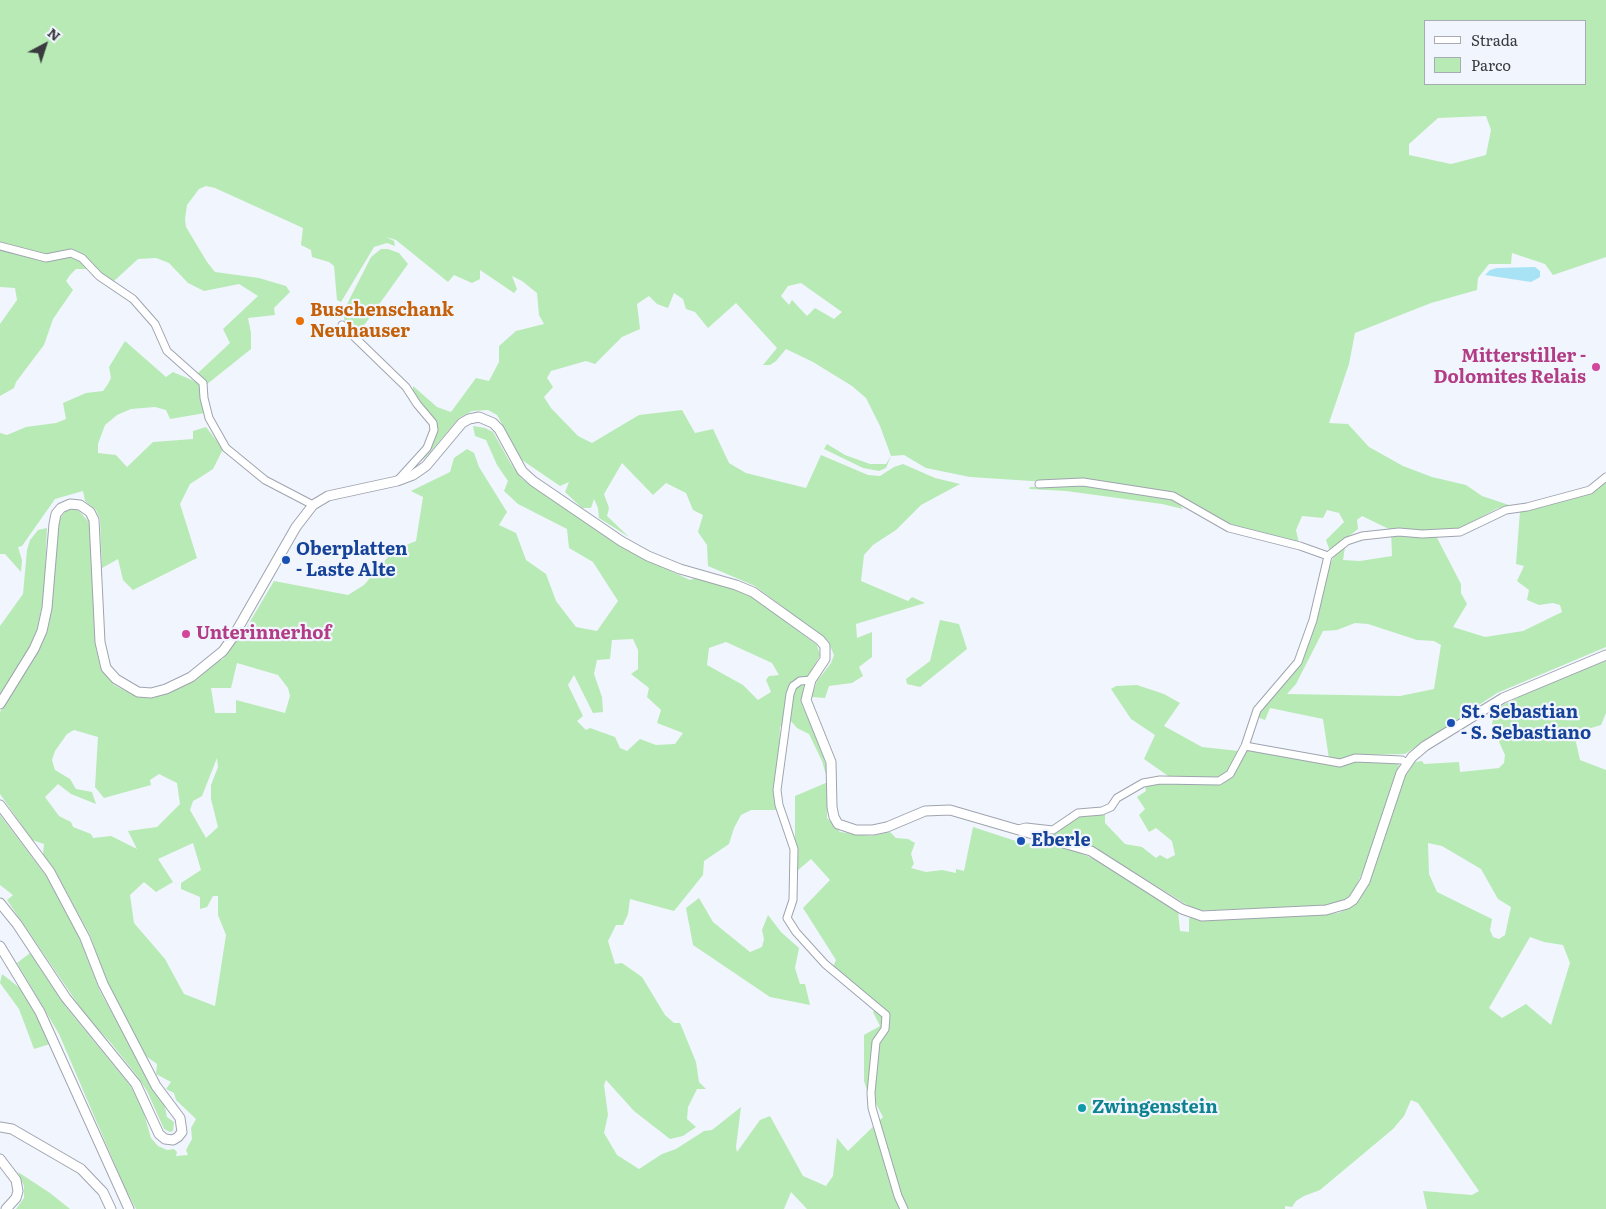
<!DOCTYPE html>
<html>
<head>
<meta charset="utf-8">
<style>
  body { margin:0 }
  #map { position:relative; width:1606px; height:1209px; overflow:hidden; background:#f1f5fe; font-family:Literata,serif }
  canvas { display:block }
  .legend { position:absolute; left:1424px; top:20px; width:162px; height:65px; box-sizing:border-box; background:#f1f5fe; border:1px solid #a7abb2; margin:0; padding:6px 9px; list-style:none; font-size:15px; color:#393b3f }
  .legend li { display:flex; align-items:center; gap:10px; height:25px }
  .legend b { width:25px; border:1px solid #a7abb2 }
  .north { position:absolute; left:20px; top:20px; width:50px; height:50px; -webkit-text-stroke:4px #f1f5fe; paint-order:stroke; rotate:40deg; font-size:14px; font-weight:700; line-height:20px; text-align:center; color:#393b3f }
  .north::after { content:''; display:block; margin:auto; width:18px; height:22px; background:#393b3f; clip-path:polygon(50% 0,100% 100%,50% 72%,0 100%) }
</style>
</head>
<body>
<div id="map">
<canvas width="1606" height="1209"></canvas>
<ul class="legend">
<li><b style="height:6px;background:#fff"></b>Strada</li>
<li><b style="height:14px;background:#b8eab5"></b>Parco</li>
</ul>
<div class="north">N</div>
</div>
<script>
const ctx = document.querySelector('canvas').getContext('2d');
ctx.lineJoin = 'round';
function paint(path, color) { ctx.fillStyle = color; ctx.fill(path, 'evenodd'); }
const poly = rows => new Path2D(rows.map(r => 'M' + r).join(''));
function strokePath(path, color, width, dash) { ctx.strokeStyle = color; ctx.lineWidth = width; ctx.lineCap = dash ? 'butt' : 'round'; ctx.setLineDash(dash || []); ctx.stroke(path); }
function write(font, color, halo, rows, align = 'center') {
  ctx.font = font + ' Literata,serif'; ctx.lineWidth = 4.5; ctx.setLineDash([]); ctx.textBaseline = 'middle'; ctx.strokeStyle = halo; ctx.fillStyle = color; for (const [text, x, y, turn = 0] of rows) {
    ctx.save(); ctx.translate(x, y); ctx.rotate((+turn || 0) * Math.PI / 180); ctx.textAlign = isNaN(turn) ? turn : align; if (halo) ctx.strokeText(text, 0, 0); ctx.fillText(text, 0, 0); ctx.restore();
  }
}
paint(poly([
  [0,0,1606,0,1606,257,1553,275,1545,264,1512,253,1511,264,1489,264,1478,278,1477,290,1431,303,1355,333,1349,364,1329,423,1348,424,1369,447,1403,466,1432,477,1466,485,1482,496,1512,506,1498,508,1457,530,1434,532,1461,584,1461,593,1467,604,1453,627,1485,637,1523,631,1562,612,1560,605,1553,603,1539,605,1527,600,1529,590,1517,581,1524,566,1516,564,1520,511,1592,492,1606,482,1606,647,1497,693,1405,754,1362,755,1340,760,1329,759,1323,719,1270,708,1265,720,1257,717,1302,658,1317,619,1327,570,1336,553,1345,547,1343,560,1360,561,1392,556,1391,530,1362,516,1357,520,1358,529,1330,551,1326,540,1344,522,1339,513,1327,510,1323,518,1302,516,1296,530,1299,543,1229,524,1173,494,1047,482,970,477,926,468,904,455,891,456,886,468,879,471,863,468,824,449,827,444,845,455,870,464,886,464,891,456,880,426,866,398,852,386,813,362,786,349,776,361,770,365,763,365,777,348,736,303,708,328,695,312,686,309,683,299,674,293,668,308,657,304,649,296,637,304,640,329,622,337,595,364,586,361,551,371,547,378,553,387,544,397,551,408,578,436,592,443,639,415,682,410,695,433,713,429,729,463,746,473,806,488,821,455,868,475,880,476,894,467,903,464,935,478,960,484,921,505,896,530,873,545,864,555,861,581,908,601,912,597,925,603,856,624,857,638,872,632,872,657,859,667,863,676,852,683,829,686,825,698,812,697,817,681,831,663,834,655,828,641,755,586,708,566,707,545,698,532,703,515,693,510,686,493,666,483,653,495,622,463,604,494,609,508,607,516,629,537,599,518,598,508,594,499,591,508,582,508,565,492,569,482,560,486,522,460,497,415,488,410,472,411,459,418,426,457,405,473,437,429,434,418,419,404,413,394,413,386,437,407,451,412,476,378,489,381,499,362,499,346,516,331,544,324,539,315,537,293,522,281,512,276,517,289,514,293,480,270,480,279,472,283,454,275,448,282,396,240,386,237,394,241,395,246,387,243,374,247,341,302,337,300,334,266,329,262,312,257,311,250,301,245,303,228,215,188,206,186,199,189,187,205,185,219,186,227,207,262,215,272,259,278,286,286,290,292,274,308,275,315,248,318,251,333,251,349,206,385,198,373,230,343,223,329,258,296,239,284,204,291,188,283,169,263,156,258,138,259,114,281,103,275,88,259,73,252,47,256,0,244],
  [1425,21,1585,21,1585,84,1425,84],
  [1486,116,1491,130,1486,155,1451,164,1409,155,1409,144,1438,118],
  [801,283,842,312,834,319,815,308,807,316,792,300,789,305,781,296,788,286],
  [1355,623,1368,624,1417,640,1434,641,1441,645,1434,689,1400,696,1287,694,1296,684,1323,631,1337,630],
  [0,248,22,256,42,260,70,256,84,262,90,269,76,269,70,275,66,281,73,290,53,319,44,345,16,382,14,388,0,396,0,324,17,300,15,288,0,287],
  [381,249,388,249,399,253,408,264,360,331,359,337,345,323,343,312,371,257],
  [125,341,166,377,173,372,201,384,205,413,170,419,166,410,155,407,131,409,117,415,105,425,98,444,98,453,116,455,127,467,153,442,193,439,193,431,206,427,223,449,213,469,190,484,180,504,197,558,133,590,123,580,118,559,102,568,100,519,96,510,85,501,83,491,55,499,22,546,18,547,22,560,21,572,5,554,0,554,0,433,7,435,26,427,56,423,66,419,63,403,86,393,103,391,108,384,111,378,109,367],
  [473,426,485,428,493,432,511,464,522,479,581,519,643,558,690,580,695,578,707,580,750,595,817,645,820,655,804,684,802,705,819,743,828,772,827,818,840,832,871,836,890,832,896,838,908,839,915,843,911,854,914,864,911,868,926,872,942,870,956,873,956,869,964,871,973,827,1025,844,1037,842,1071,849,1103,863,1178,911,1180,931,1189,932,1189,918,1298,916,1338,913,1350,908,1364,892,1402,781,1415,762,1422,761,1424,764,1459,762,1460,772,1499,768,1504,763,1505,755,1492,726,1494,709,1517,698,1525,691,1606,661,1606,713,1601,725,1574,733,1580,760,1606,770,1606,1209,1427,1209,1423,1191,1472,1195,1479,1191,1418,1103,1411,1100,1404,1116,1393,1129,1320,1190,1304,1196,1296,1201,1292,1207,1285,1206,1285,1209,807,1209,791,1192,784,1209,136,1209,125,1188,59,1034,17,963,30,953,66,1007,132,1088,143,1110,151,1138,158,1146,167,1150,174,1149,177,1152,176,1156,188,1155,186,1150,192,1139,191,1128,196,1119,176,1100,174,1093,166,1089,171,1082,156,1074,157,1064,146,1056,107,983,90,935,79,915,56,872,43,854,44,844,32,840,0,794,0,712,39,650,49,624,58,526,61,517,66,511,73,509,79,511,89,522,93,545,96,648,100,666,114,685,133,695,148,697,165,694,194,680,220,659,222,660,248,625,274,581,348,595,364,585,394,550,416,541,423,497,411,491,450,472,454,458,467,449,474,453,479,467,507,512,499,525,516,533,526,560,546,574,556,601,576,627,597,631,618,601,593,562,569,548,567,529,518,504,504,491,508,481,497,465,486,440,475,436],
  [633,639,638,650,638,669,631,674,649,688,647,697,661,710,657,723,683,733,675,744,656,745,640,739,627,751,620,748,615,737,590,728,586,730,577,721,583,716,568,685,574,675,593,713,603,712,602,697,594,674,597,660,610,659,612,640],
  [726,642,772,663,779,675,769,676,766,680,771,692,758,700,743,685,707,665,709,648],
  [237,663,278,675,288,688,290,696,285,713,236,700,236,713,215,713,211,688,231,688],
  [790,720,797,728,809,734,822,761,828,782,795,796,795,844,798,851,797,871,811,859,830,880,803,908,836,960,833,967,879,1005,873,1012,880,1026,864,1035,864,1081,869,1097,876,1104,883,1117,848,1151,837,1138,833,1176,826,1186,803,1176,770,1116,760,1120,737,1152,736,1147,741,1107,712,1130,704,1131,676,1149,662,1154,639,1169,617,1155,604,1133,608,1115,604,1085,606,1080,634,1111,670,1139,683,1136,696,1127,687,1119,688,1107,697,1089,706,1089,699,1082,696,1062,680,1023,674,1023,665,1015,642,977,622,963,615,964,608,941,616,925,623,925,628,914,630,899,674,911,703,875,704,861,729,844,734,828,741,815,751,810,777,810,780,727],
  [74,730,98,737,95,787,104,798,151,785,150,780,159,774,177,783,180,804,157,827,128,831,137,849,111,836,93,838,91,834,73,827,71,822,59,816,45,797,58,784,71,794,96,804,92,792,76,789,70,779,55,770,52,760,55,751,67,734],
  [217,758,218,767,211,785,211,799,218,827,206,838,190,810,193,801,202,796],
  [193,843,201,870,181,883,181,889,200,897,200,909,207,907,213,896,218,896,218,915,226,935,215,1006,184,994,165,959,134,923,130,895,144,882,156,892,173,882,158,859],
  [1428,843,1442,846,1481,869,1498,899,1511,907,1505,935,1499,939,1493,937,1490,930,1492,919,1437,892,1429,874],
  [1530,937,1544,942,1563,945,1570,963,1551,1025,1526,1004,1502,1018,1489,1008],
  [1081,485,1162,496,1176,500,1183,509,1162,504,1066,491,1029,489,1030,487],
  [47,528,44,596,37,629,30,647,0,695,0,626,23,594,27,550,30,540,38,530],
  [940,620,959,624,967,649,920,687,907,684,906,679,930,661],
  [1137,685,1164,694,1180,703,1164,726,1202,747,1239,751,1225,774,1217,779,1171,778,1144,759,1155,735,1131,719,1111,689,1116,686],
  [1247,749,1303,757,1396,763,1399,765,1365,867,1351,896,1337,905,1197,911,1093,847,1048,835,1057,832,1079,816,1105,813,1105,823,1125,844,1142,847,1156,858,1160,855,1167,859,1175,855,1172,841,1156,828,1149,832,1139,815,1145,809,1137,797,1146,791,1145,785,1160,782,1221,785,1231,778],
  [0,815,47,877,78,934,100,991,142,1068,164,1103,167,1117,174,1122,173,1131,170,1132,164,1129,147,1091,137,1076,111,1043,86,1016,7,900,13,895,0,885],
  [699,898,713,922,750,952,762,947,764,939,762,930,768,915,781,932,799,948,795,968,800,984,805,984,810,1005,770,997,693,945,686,908],
  [2,974,25,992,50,1044,34,1049,19,1009,0,983],
  [18,1172,50,1193,70,1209,16,1209,24,1198,24,1186]
]), '#b8eab5');
paint(poly([
  [1535,267,1540,271,1540,277,1531,282,1485,275,1490,270,1497,268]
]), '#a8e3f5');
const minor = poly([
  [0,246,46,258,71,253,82,258,99,276,133,299,155,324,167,351,203,383,204,398,209,418,226,448,265,480,313,505],
  [342,325,406,387,417,404,433,423,434,430,427,448,397,481],
  [1039,484,1083,482,1173,496,1229,528,1300,546,1328,556],
  [811,680,800,681,793,686,790,694,777,790,779,805,794,849,793,900,787,918,796,932,825,964,886,1015,885,1029,876,1042,871,1093,872,1108,898,1196,904,1209],
  [1245,746,1340,763,1355,758,1402,760,1407,763],
  [1018,829,1026,827,1053,830,1078,813,1102,811,1111,807,1117,798,1143,783,1160,780,1219,781,1230,774,1245,746,1257,710,1298,662,1313,620,1328,556,1347,541,1362,536,1399,532,1422,534,1460,532,1506,510,1527,507,1590,490,1606,477]
]);
const secondary = poly([
  [0,704,34,649,42,631,47,608,54,524,56,514,61,508,70,504,80,505,90,512,94,520,100,642,106,668,116,679,138,692,151,693,166,689,191,677,223,651,233,637,296,527,313,505,328,496,397,481,413,475,426,466,462,423,469,419,479,417,493,423,499,429,522,471,533,481,621,541,648,556,680,569,736,585,753,592,820,640,825,646,825,659,811,680,806,700,831,762,832,807,834,817,838,824,856,830,873,830,887,827,925,811,950,810,1091,851,1182,909,1202,916,1326,910,1347,904,1353,900,1365,881,1401,773,1412,757,1425,746,1503,698,1606,655],
  [0,805,50,872,85,938,103,984,156,1086,180,1118,182,1132,178,1137,173,1140,165,1139,159,1134,136,1084,66,998,17,924,0,903],
  [0,946,40,1012,129,1209],
  [0,1127,12,1129,81,1169,103,1192,111,1209],
  [0,1159,16,1180,18,1191,16,1198,6,1209]
]);
strokePath(minor, '#9fa4af', 9);
strokePath(secondary, '#9fa4af', 11);
strokePath(minor, '#fff', 7);
strokePath(secondary, '#fff', 9);
for (const [x, y, r, color] of [
  [300,321,5,"#e8710a"],
  [1596,367,5,"#d1479c"],
  [286,560,5,"#1a4fb4"],
  [186,634,5,"#d1479c"],
  [1451,723,5,"#1a4fb4"],
  [1021,841,5,"#1a4fb4"],
  [1082,1108,5,"#0f9aa8"]
]) { const dot = new Path2D(); dot.arc(x, y, r, 0, 2 * Math.PI); ctx.fillStyle = color; ctx.fill(dot); strokePath(dot, '#f1f5fe', 2); }
write('bold 18px', '#c56008', '#f1f5fe', [
  ["Buschenschank",310,311],
  ["Neuhauser",310,332]
], 'left');
write('bold 18px', '#b23c85', '#f1f5fe', [
  ["Mitterstiller -",1586,357],
  ["Dolomites Relais",1586,378],
  ["Unterinnerhof",196,634,"left"]
], 'right');
write('bold 18px', '#164399', '#f1f5fe', [
  ["Oberplatten",296,550],
  ["- Laste Alte",296,571],
  ["St. Sebastian",1461,713],
  ["- S. Sebastiano",1461,734],
  ["Eberle",1031,841]
], 'left');
write('bold 18px', '#0d838f', '#f1f5fe', [
  ["Zwingenstein",1092,1108]
], 'left');
</script>
</body>
</html>
